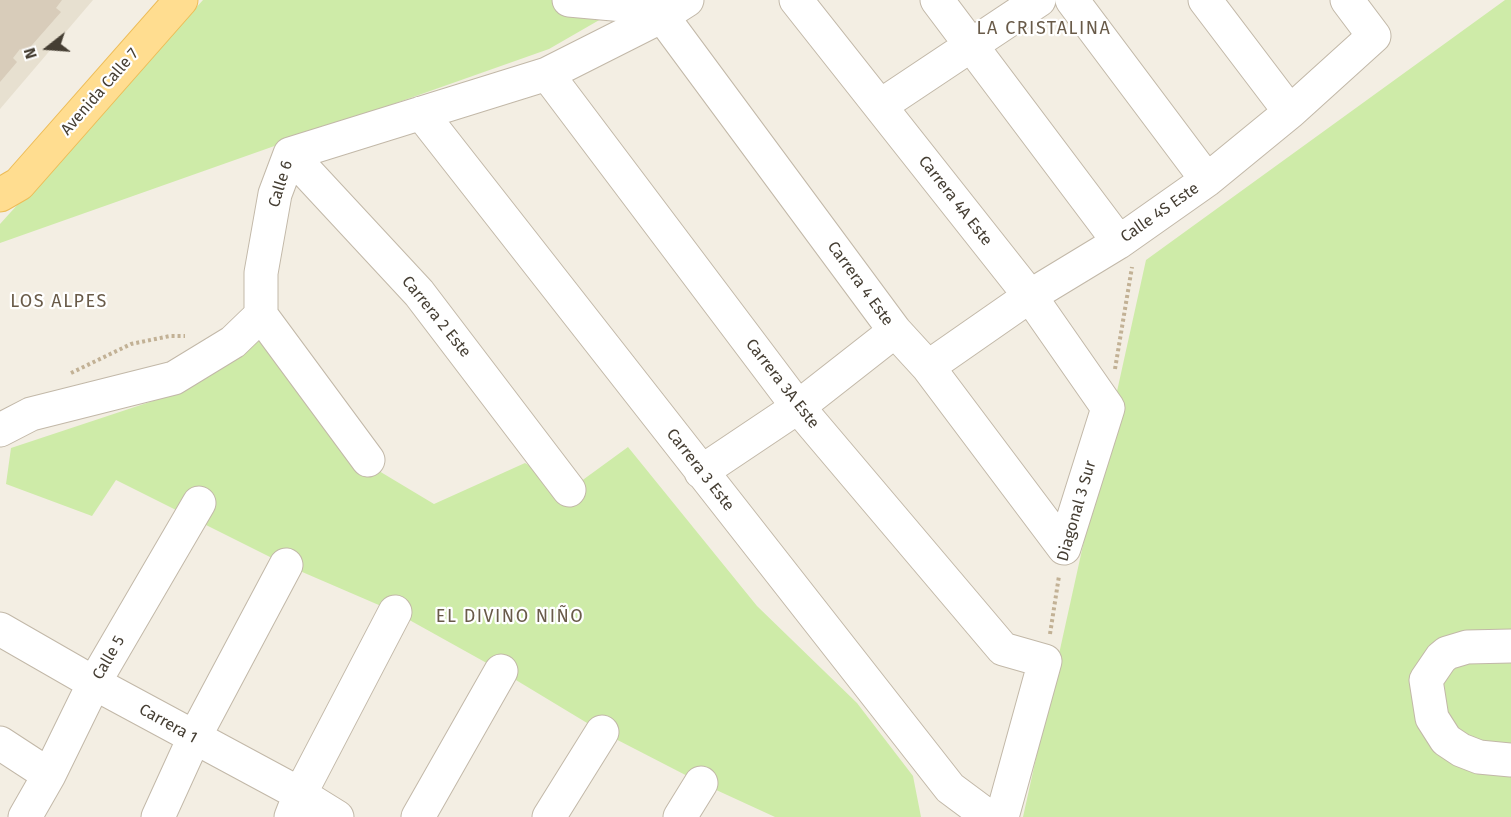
<!DOCTYPE html>
<html>
<head>
<meta charset="utf-8">
<style>
  body { margin:0 }
  #map { position:relative; width:1511px; height:817px; overflow:hidden; background:#f3eee3; font-family:"Fira Sans",sans-serif }
  canvas { display:block }
  .north { position:absolute; left:18px; top:18px; width:60px; height:60px; -webkit-text-stroke:4px #fff; paint-order:stroke; rotate:253deg; font-size:16px; font-weight:700; line-height:24px; text-align:center; color:#453e33 }
  .north::after { content:''; display:block; margin:auto; width:21px; height:27px; background:#453e33; clip-path:polygon(50% 0,100% 100%,50% 72%,0 100%) }
</style>
</head>
<body>
<div id="map">
<canvas width="1511" height="817"></canvas>
<div class="north">N</div>
</div>
<script>
const ctx = document.querySelector('canvas').getContext('2d');
ctx.lineJoin = 'round';
function paint(path, color) { ctx.fillStyle = color; ctx.fill(path, 'evenodd'); }
const poly = rows => new Path2D(rows.map(r => 'M' + r).join(''));
function strokePath(path, color, width, dash) { ctx.strokeStyle = color; ctx.lineWidth = width; ctx.lineCap = dash ? 'butt' : 'round'; ctx.setLineDash(dash || []); ctx.stroke(path); }
function write(font, color, halo, rows, align = 'center') {
  ctx.font = font + ' "Fira Sans",sans-serif'; ctx.lineWidth = 4.5; ctx.setLineDash([]); ctx.textBaseline = 'middle'; ctx.strokeStyle = halo; ctx.fillStyle = color; for (const [text, x, y, turn = 0] of rows) {
    ctx.save(); ctx.translate(x, y); ctx.rotate((+turn || 0) * Math.PI / 180); ctx.textAlign = isNaN(turn) ? turn : align; if (halo) ctx.strokeText(text, 0, 0); ctx.fillText(text, 0, 0); ctx.restore();
  }
}
paint(poly([
  [0,0,93,0,0,109]
]), '#e7e0d0');
paint(poly([
  [203,0,634,0,549,49,0,243,0,224],
  [1505,0,1511,0,1511,817,1023,817,1146,260],
  [264,336,364,462,434,504,525,463,569,490,628,447,757,606,857,703,913,776,921,817,775,817,701,783,602,732,501,671,395,612,286,565,116,480,92,516,6,484,11,448,180,392]
]), '#ceeba8');
paint(poly([
  [0,0,62,0,56,8,61,12,25,53,20,49,13,58,17,62,0,82]
]), '#d8ccba');
const minor = poly([
  [569,0,646,7],
  [796,0,1030,296,1108,408,1064,548],
  [937,0,1119,242],
  [1072,0,1207,180],
  [1205,0,1290,112],
  [662,16,895,331,928,367,1064,548],
  [547,74,798,407,1003,649,1045,661,1002,817],
  [880,106,1039,0],
  [421,113,950,788,989,817],
  [290,154,419,293,569,490],
  [261,315,368,460],
  [928,367,1030,296,1119,242,1207,180,1290,112,1374,36,1347,0],
  [0,430,31,414,174,378,233,342,261,315,261,273,275,194,290,154,547,74,662,16,687,0],
  [701,472,798,407,895,331],
  [0,629,94,683,300,794,337,817],
  [1511,646,1467,647,1447,653,1441,658,1426,680,1432,718,1446,740,1461,750,1479,757,1511,760],
  [0,743,49,775],
  [25,817,49,775,94,683,199,503],
  [158,817,194,738,286,565],
  [291,817,300,794,395,612],
  [418,817,501,671],
  [549,817,602,732],
  [680,817,701,783]
]);
const major = poly([
  [0,195,19,184,181,0]
]);
strokePath(minor, '#c2b8a8', 35);
strokePath(major, '#edbc57', 35);
strokePath(poly([
  [1115,369,1132,267],
  [71,373,131,344,170,336,185,336],
  [1050,634,1059,576]
]), '#c2b195', 4, [3, 3]);
strokePath(minor, '#fff', 33);
strokePath(major, '#ffdd90', 33);
write('16px', '#453e33', '#fff', [
  ["Avenida Calle 7",100,92,-49],
  ["Calle 6",281,184,-73],
  ["Carrera 4A Este",955,201,52],
  ["Calle 4S Este",1160,213,-35],
  ["Carrera 4 Este",860,284,54],
  ["Carrera 2 Este",436,317,51],
  ["Carrera 3A Este",782,384,52],
  ["Carrera 3 Este",700,470,52],
  ["Diagonal 3 Sur",1077,511,-74],
  ["Calle 5",109,658,-60],
  ["Carrera 1",168,724,29]
]);
ctx.letterSpacing = '1.5px';
write('18px', '#695b49', '#fff', [
  ["LA CRISTALINA",1044,29],
  ["LOS ALPES",59,302],
  ["EL DIVINO NIÑO",510,617]
]);
ctx.letterSpacing = '0px';
</script>
</body>
</html>
